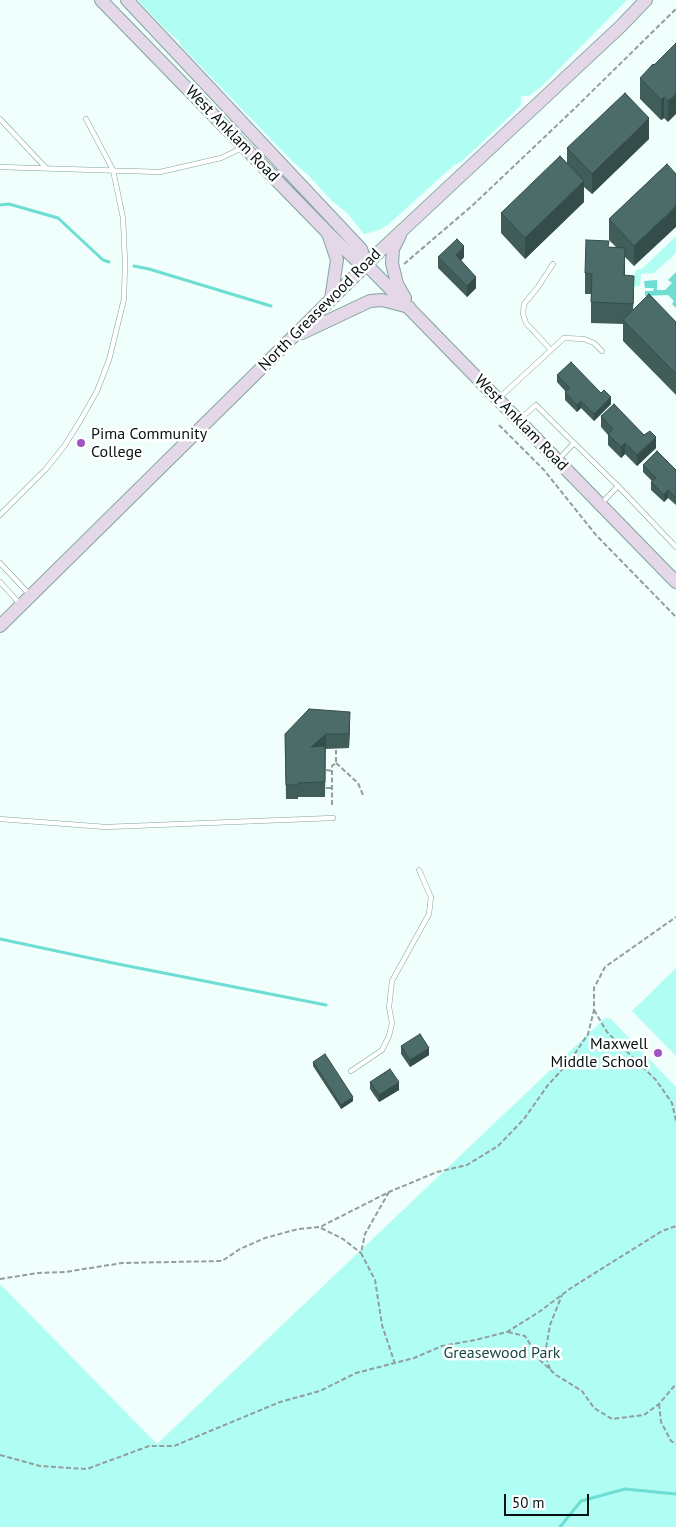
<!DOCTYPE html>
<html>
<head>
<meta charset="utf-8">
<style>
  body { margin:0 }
  #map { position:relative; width:676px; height:1527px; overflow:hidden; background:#f0fefc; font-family:"PT Sans",sans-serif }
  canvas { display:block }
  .scale { position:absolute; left:504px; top:1494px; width:85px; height:22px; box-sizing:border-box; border:2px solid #051211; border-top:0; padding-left:6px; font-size:15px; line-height:18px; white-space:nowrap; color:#051211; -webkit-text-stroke:4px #fff; paint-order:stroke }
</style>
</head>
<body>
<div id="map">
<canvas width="676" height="1527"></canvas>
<div class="scale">50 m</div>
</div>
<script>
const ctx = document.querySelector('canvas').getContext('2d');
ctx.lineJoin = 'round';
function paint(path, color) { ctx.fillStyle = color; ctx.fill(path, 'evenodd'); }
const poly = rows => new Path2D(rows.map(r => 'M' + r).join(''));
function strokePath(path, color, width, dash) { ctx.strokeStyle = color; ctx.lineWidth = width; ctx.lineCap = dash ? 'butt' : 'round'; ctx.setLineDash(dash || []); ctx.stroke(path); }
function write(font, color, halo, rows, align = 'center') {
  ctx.font = font + ' "PT Sans",sans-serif'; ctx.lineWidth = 5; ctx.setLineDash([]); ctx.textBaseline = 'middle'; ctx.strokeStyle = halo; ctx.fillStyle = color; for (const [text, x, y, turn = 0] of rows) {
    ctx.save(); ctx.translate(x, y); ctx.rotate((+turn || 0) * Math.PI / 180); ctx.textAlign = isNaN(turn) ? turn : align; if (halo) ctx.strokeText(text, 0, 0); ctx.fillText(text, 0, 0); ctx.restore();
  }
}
paint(poly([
  [138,0,627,0,542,86,529,96,521,96,521,105,507,119,461,162,453,166,389,224,379,230,365,234,363,233,348,214,331,200,310,177,292,161,181,46,179,41,164,28],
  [676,236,676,253,654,273,641,274,640,286,634,287,634,276,636,270,642,269],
  [676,968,676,1056,632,1011],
  [606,1017,608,1019,610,1018,676,1087,676,1527,0,1527,0,1284,157,1444]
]), '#b0fdf4');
paint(poly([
  [676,272,676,308,672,304,674,301,668,295,645,296,645,291,653,291,654,288,645,288,644,281,657,280,657,290,665,290,672,283,668,280]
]), '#6eded3');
strokePath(poly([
  [0,205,9,204,58,218,103,260,109,262],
  [134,266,149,269,271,306],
  [0,939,113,963,326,1005],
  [560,1527,581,1501,625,1489,676,1494]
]), '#6eded3', 3);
const lane = poly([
  [0,119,46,168],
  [0,167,160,172,221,158,242,148],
  [550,349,526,323,523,314,524,304,538,287,553,264],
  [499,398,564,338,584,339,594,343,602,351],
  [520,419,536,405,574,443],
  [559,459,574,443,618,486],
  [601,504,618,486,676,547],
  [0,515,46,469,65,445,80,421,97,391,109,360,124,299,125,262,123,218,113,170,86,119],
  [0,563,30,595],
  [0,582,21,605],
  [0,819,106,827,333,818],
  [351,1071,382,1050,389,1036,392,1023,389,1007,392,981,429,914,431,897,419,870]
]);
const secondary = poly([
  [101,0,328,233,355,259,366,264,676,582],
  [127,0,361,249,366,264],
  [400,235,393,249,392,263,397,284,405,298],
  [329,236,337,260,331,299],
  [302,333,370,301,382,300,409,307],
  [0,626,379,252,620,27,646,0]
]);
strokePath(lane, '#81a49f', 5.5);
strokePath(secondary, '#81a49f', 14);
strokePath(poly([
  [404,264,473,205,573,110,676,9],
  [499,425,544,470,596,535,676,617],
  [336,763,358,783,363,795],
  [326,770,332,771],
  [326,788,332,788],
  [332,805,332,766,336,763,336,750],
  [594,1010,607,1032,656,1080,672,1103,676,1121],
  [389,1192,365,1234,361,1253,375,1280,382,1325,395,1364],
  [321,1228,343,1239,361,1253],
  [0,1279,38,1273,65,1272,122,1263,222,1261,240,1249,265,1238,298,1229,320,1227,389,1192,437,1172,467,1165,498,1146,524,1119,548,1085,570,1061,588,1034,594,1010,594,988,605,967,676,917],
  [508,1332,525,1336,540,1360,556,1375,582,1391,594,1408,612,1419,644,1415,659,1404,676,1384],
  [550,1369,545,1354,550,1325,562,1295],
  [659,1404,661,1422,671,1441,676,1444],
  [0,1455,40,1466,87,1469,149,1446,174,1446,280,1402,320,1391,356,1373,414,1358,442,1346,475,1340,507,1332,539,1312,571,1288,662,1231,676,1226]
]), '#919e9d', 2, [5, 2.5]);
strokePath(lane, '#fff', 4.5);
strokePath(secondary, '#e4d8e8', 12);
paint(poly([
  [676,43,668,122,664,118,661,120,640,99,640,78,654,65],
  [649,139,592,194,584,187,584,202,525,259,501,233,501,213,567,163,567,148],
  [667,164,634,266,625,257,625,275,634,296,633,310,676,322,676,395,623,341,623,324,591,323,591,294,585,294,585,273,609,247,616,247,609,240,609,219],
  [438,257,464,257,461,261,476,288,467,297,438,268],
  [557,375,611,404,594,421,581,408,577,412,565,400,565,392,566,392,557,382],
  [601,416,656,448,637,466,625,454,621,458,608,445,608,435,601,427],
  [643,465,676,470,676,505,668,498,664,502,651,490,651,482,652,481,643,472],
  [350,726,349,748,325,749,325,797,298,797,298,799,286,799,285,734],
  [401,1046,429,1055,410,1067,401,1054],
  [313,1062,353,1101,341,1109,313,1066],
  [370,1082,399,1090,379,1102,370,1089]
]), '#405d5a');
paint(poly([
  [676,94,676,114,668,122,668,101],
  [664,97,664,118,661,120,661,100],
  [649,118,649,139,592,194,592,174],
  [584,181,584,202,525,259,525,238],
  [676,206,676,227,634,266,634,246],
  [464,246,464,257,456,266,456,255],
  [476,277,476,288,467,297,467,286],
  [611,397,611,404,594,421,594,414],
  [581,401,581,408,577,412,577,405],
  [656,437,656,448,637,466,637,455],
  [625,443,625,454,621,458,621,447],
  [668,490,668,498,664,502,664,495],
  [350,712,350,726,349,748,349,734],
  [326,734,325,797,325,749,311,747],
  [429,1048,429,1055,410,1067,410,1060],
  [399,1082,399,1090,379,1102,379,1095],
  [353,1097,353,1101,341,1109,341,1105]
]), '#344c4a');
const building = poly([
  [676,43,676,94,668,101,664,97,661,100,640,78,653,64,654,65,676,43],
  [625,93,649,118,592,174,567,148,625,93],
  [560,156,584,181,525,238,501,213,560,156],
  [667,164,676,174,676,206,634,246,609,219,667,164],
  [457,239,464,246,456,255,476,277,467,286,438,257,457,239],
  [586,240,609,241,608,247,625,248,624,275,634,276,633,304,591,302,592,274,585,273,586,240],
  [649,294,676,322,676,374,623,320,649,294],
  [571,362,601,393,604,390,611,397,594,414,581,401,577,405,565,392,570,388,557,375,571,362],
  [614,404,644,435,650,431,656,437,637,455,625,443,621,447,608,434,613,429,601,416,614,404],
  [657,451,676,470,676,498,668,490,664,495,651,482,656,478,643,465,657,451],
  [309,709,350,712,349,734,326,734,311,747,325,746,325,782,298,783,298,785,286,785,285,734,309,709],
  [420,1034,429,1048,410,1060,401,1046,420,1034],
  [325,1054,353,1097,341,1105,313,1062,325,1054],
  [390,1069,399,1082,379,1095,370,1082,390,1069]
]);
paint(building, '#4b6c69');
strokePath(building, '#344c4a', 1);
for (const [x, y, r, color] of [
  [81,443,5,"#a453c4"],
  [658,1053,5,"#a453c4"]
]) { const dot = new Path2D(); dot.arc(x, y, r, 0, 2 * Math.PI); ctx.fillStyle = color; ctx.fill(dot); strokePath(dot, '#fff', 2); }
write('16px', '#051211', '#fff', [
  ["West Anklam Road",232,134,46],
  ["North Greasewood Road",320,310,-45],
  ["West Anklam Road",521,423,46]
]);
write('16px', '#051211', '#fff', [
  ["Pima Community",91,434],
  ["College",91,452],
  ["Maxwell",648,1044,"right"],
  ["Middle School",648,1062,"right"]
], 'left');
write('16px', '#174a45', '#fff', [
  ["Greasewood Park",502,1353]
]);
</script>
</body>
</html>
